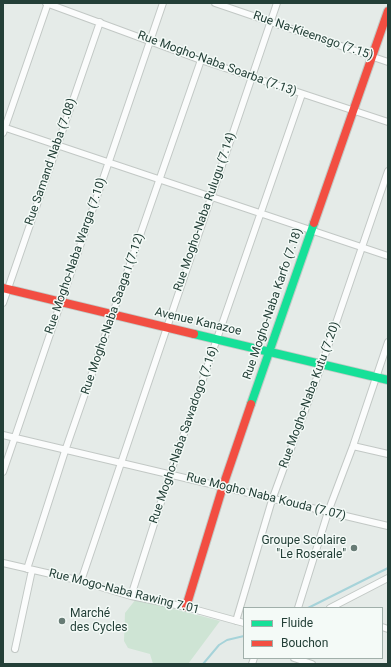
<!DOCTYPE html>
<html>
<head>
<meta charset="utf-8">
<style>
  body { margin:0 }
  #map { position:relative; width:391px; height:667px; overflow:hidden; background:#e5ebe8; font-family:Roboto,sans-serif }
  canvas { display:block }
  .frame { position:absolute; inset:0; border:4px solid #233f37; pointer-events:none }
  .legend { position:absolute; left:243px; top:607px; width:140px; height:52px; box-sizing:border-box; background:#f4faf7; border:1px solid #a0afaa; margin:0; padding:5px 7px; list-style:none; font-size:12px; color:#233f37 }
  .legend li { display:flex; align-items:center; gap:8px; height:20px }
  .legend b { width:20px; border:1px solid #a0afaa }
</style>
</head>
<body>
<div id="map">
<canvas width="391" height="667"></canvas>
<div class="frame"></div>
<ul class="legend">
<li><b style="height:5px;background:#16e098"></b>Fluide</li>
<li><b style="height:5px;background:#f24e42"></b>Bouchon</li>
</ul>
</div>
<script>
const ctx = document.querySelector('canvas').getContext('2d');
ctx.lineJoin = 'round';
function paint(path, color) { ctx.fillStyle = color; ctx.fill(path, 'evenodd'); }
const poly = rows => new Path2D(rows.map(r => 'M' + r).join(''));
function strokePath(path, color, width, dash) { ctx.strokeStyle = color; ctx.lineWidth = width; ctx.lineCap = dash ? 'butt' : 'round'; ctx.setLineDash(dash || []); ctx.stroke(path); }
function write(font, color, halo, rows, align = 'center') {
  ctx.font = font + ' Roboto,sans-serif'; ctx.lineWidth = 3; ctx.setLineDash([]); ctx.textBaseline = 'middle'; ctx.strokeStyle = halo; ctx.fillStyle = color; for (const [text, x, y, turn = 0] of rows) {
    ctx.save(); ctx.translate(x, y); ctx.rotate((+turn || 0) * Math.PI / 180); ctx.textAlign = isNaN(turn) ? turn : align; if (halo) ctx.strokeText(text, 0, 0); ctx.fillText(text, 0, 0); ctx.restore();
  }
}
paint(poly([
  [136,599,220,621,188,664,153,664,150,654,128,648,124,641,125,613]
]), '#cee4d4');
strokePath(poly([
  [308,608,388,568],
  [203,664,219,645,227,640,244,636]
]), '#a6d3d9', 2);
const street = poly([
  [46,3,201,60,388,122],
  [215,3,388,62],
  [3,127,388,256],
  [3,133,48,3],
  [3,303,100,22],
  [3,435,388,526],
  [353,446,388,454],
  [3,472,163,3],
  [3,563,77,580,131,596,186,607,244,623],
  [27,569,65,451,201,60],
  [81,581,277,3],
  [131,596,170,474,302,94],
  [298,608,328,512,353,446,388,342],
  [330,608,388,578],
  [236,621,272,500,322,364,388,171],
  [382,627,388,629],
  [15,649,32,570],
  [294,658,312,664],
  [252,664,254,658]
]);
const fast = poly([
  [194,334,388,380],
  [251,404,314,223]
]);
const jam = poly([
  [314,223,388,11],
  [3,288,194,334],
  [186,607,223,486,251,404]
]);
strokePath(street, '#c2c8c5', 8);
strokePath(fast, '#c1c9c5', 10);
strokePath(jam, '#c1c9c5', 10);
strokePath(street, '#fbfcfc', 6);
strokePath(fast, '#16e098', 8);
strokePath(jam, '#f24e42', 8);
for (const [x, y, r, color] of [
  [354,548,4,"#677b75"],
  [62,621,4,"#677b75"]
]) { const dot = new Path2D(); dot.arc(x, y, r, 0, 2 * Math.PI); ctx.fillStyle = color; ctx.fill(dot); strokePath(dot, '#f4faf7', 1.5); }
write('12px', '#233f37', '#f4faf7', [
  ["Rue Na-Kieensgo (7.15)",313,36,19],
  ["Rue Mogho-Naba Soarba (7.13)",217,64,20],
  ["Rue Samand Naba (7.08)",51,162,-71],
  ["Rue Mogho-Naba Rulugu (7.14)",205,212,-71],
  ["Rue Mogho-Naba Warga (7.10)",76,256,-71],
  ["Rue Mogho-Naba Karfo (7.18)",273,304,-71],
  ["Rue Mogho-Naba Saaga I (7.12)",113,314,-71],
  ["Avenue Kanazoe",198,322,13],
  ["Rue Mogho-Naba Kutu (7.20)",310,395,-70],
  ["Rue Mogho-Naba Sawadogo (7.16)",184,435,-71],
  ["Rue Mogho Naba Kouda (7.07)",266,497,14],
  ["Rue Mogo-Naba Rawing 7.01",124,592,14]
]);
write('12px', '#233f37', '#f4faf7', [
  ["Groupe Scolaire",346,541],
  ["\"Le Roserale\"",346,555],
  ["Marché",70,614,"left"],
  ["des Cycles",70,628,"left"]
], 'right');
</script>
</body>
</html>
